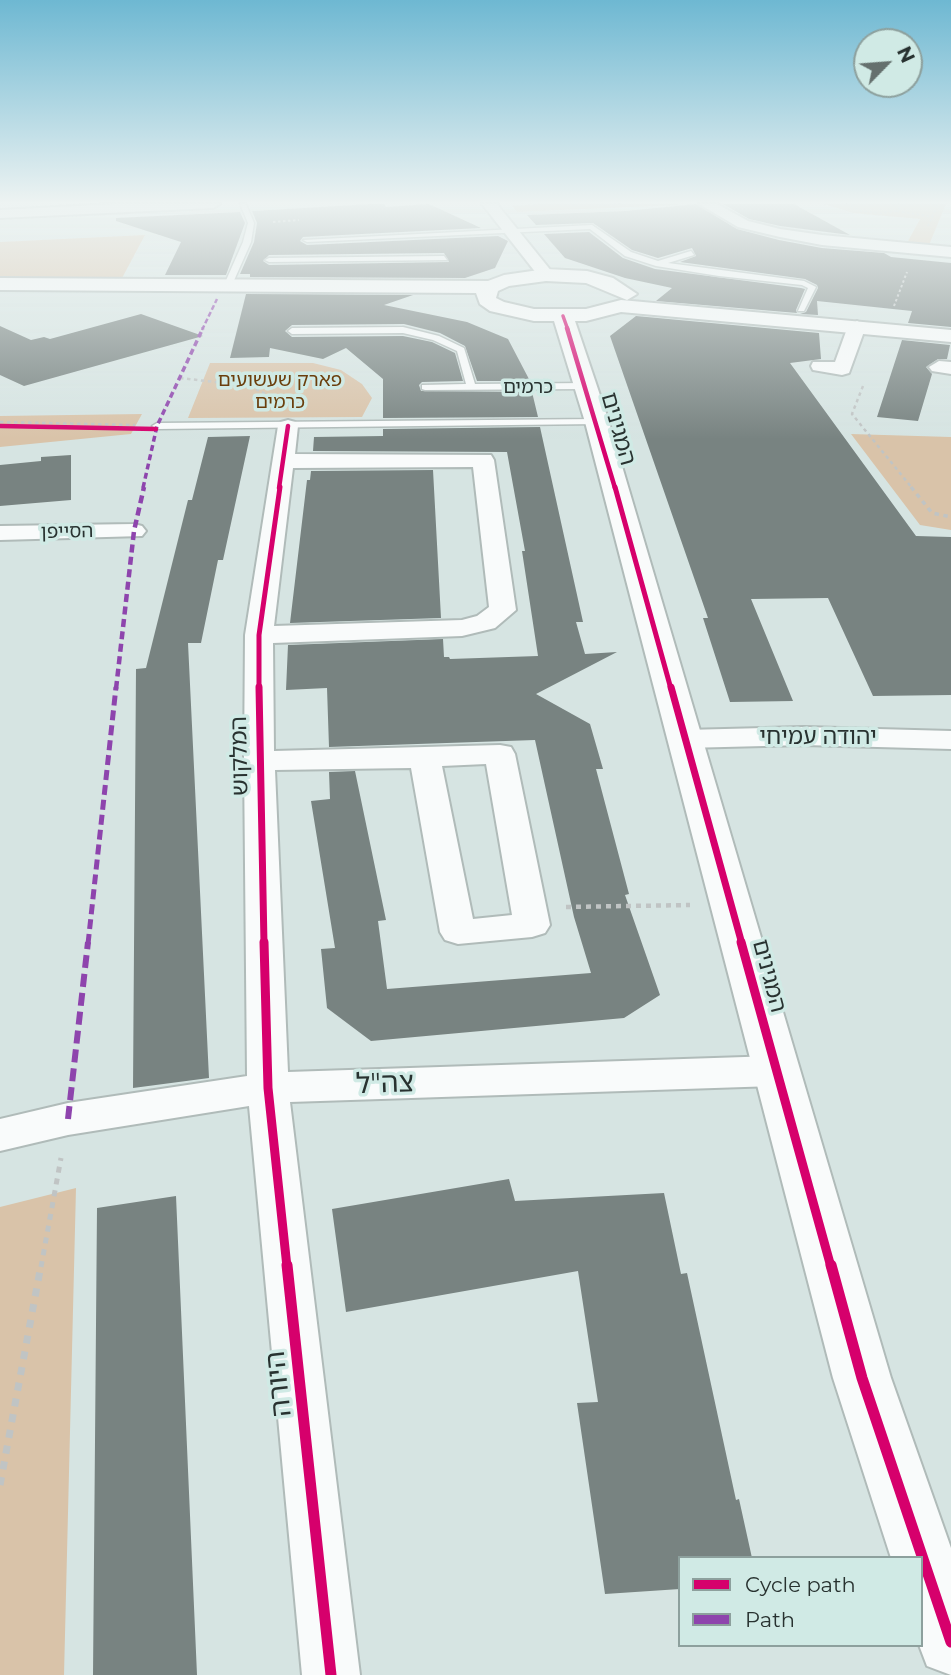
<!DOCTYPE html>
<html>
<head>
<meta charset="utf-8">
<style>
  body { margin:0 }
  #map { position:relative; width:951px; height:1675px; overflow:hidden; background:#d6e4e2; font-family:Montserrat,sans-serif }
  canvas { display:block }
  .legend { position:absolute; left:678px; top:1556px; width:245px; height:91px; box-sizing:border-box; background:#d0eae5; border:2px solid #8da09d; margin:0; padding:9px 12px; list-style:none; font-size:21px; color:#283230 }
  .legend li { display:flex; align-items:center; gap:14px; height:35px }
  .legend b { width:35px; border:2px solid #8da09d }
  .north { position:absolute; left:853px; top:28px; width:70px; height:70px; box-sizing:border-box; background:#d0eae5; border:2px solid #8da09d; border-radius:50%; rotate:65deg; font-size:19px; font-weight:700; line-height:28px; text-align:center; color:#283230 }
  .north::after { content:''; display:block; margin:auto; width:24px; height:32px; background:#65706e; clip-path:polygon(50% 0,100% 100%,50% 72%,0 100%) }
</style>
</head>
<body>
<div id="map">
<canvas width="951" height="1675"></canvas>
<ul class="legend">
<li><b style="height:9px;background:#d6006c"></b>Cycle path</li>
<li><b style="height:9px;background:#8e44ad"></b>Path</li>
</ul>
<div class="north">N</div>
</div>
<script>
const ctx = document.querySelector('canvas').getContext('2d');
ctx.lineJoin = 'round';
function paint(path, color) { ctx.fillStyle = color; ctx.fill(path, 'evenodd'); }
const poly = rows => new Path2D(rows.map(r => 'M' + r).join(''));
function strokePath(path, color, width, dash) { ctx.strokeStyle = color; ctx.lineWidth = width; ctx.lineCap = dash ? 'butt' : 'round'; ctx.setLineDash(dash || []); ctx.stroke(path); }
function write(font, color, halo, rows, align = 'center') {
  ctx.font = font + ' Montserrat,"Noto Sans Hebrew",sans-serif'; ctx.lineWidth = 7; ctx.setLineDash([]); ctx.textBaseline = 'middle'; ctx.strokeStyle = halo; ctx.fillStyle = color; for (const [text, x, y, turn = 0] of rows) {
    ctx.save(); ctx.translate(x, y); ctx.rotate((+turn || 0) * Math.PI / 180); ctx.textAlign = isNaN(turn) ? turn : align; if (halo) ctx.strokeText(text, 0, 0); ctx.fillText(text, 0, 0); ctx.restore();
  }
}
paint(poly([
  [541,204,677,204,678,205,517,212,512,206],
  [824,204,946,204,929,245,907,243,920,219,853,213],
  [145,235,121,280,0,279,0,242],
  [210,363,313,363,341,370,362,384,372,398,362,417,188,418],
  [142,414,131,434,0,447,0,416],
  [851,434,951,437,951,530,920,525],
  [76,1188,64,1675,0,1675,0,1207]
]), '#d9c3a9');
paint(poly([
  [371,204,384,204,386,207,429,204,481,228,303,237,300,241,307,245,498,236,508,241,495,268,465,278,250,277,250,274,240,274,254,242,257,223,252,211],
  [444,253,449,262,269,265,263,261,269,255],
  [696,204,737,229,779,240,822,248,884,253,891,257,951,263,951,327,908,323,912,311,817,301,818,315,800,314,806,312,818,288,817,285,805,279,680,262,696,256,692,248,658,258,632,250,593,223,536,225,527,215,625,211],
  [723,204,794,204,850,235,780,226,749,219],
  [240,212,245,223,226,275,165,275,181,242,116,221,116,218],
  [589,232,623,258,655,269,801,288,805,289,796,310,797,313,656,301,672,288,625,278,565,258,544,234],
  [246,294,413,295,384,305,467,322,508,339,530,381,477,381,465,346,440,333,404,324,292,325,285,331,292,337,403,336,432,342,455,353,463,381,422,382,419,385,421,391,532,392,538,417,383,418,383,379,346,348,323,359,270,348,269,357,230,358],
  [141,314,203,336,24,386,0,375,0,326,31,340,44,337,50,339],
  [636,316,819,333,821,359,790,363,916,536,951,537,951,695,873,696,828,598,751,599,793,701,730,702,703,618,708,618,610,336],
  [902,340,950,345,947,359,938,359,926,367,932,374,918,421,877,417],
  [540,427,583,622,576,622,585,654,617,652,536,694,590,724,603,769,596,769,629,894,625,895,660,995,624,1018,371,1041,327,1008,321,949,335,948,311,801,330,799,329,772,355,771,386,920,378,921,387,989,591,973,574,917,535,740,329,747,327,688,286,690,288,645,443,639,444,657,449,657,450,659,538,656,522,551,525,551,507,452,313,451,314,437,383,436,383,429],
  [250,436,223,560,218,560,201,643,188,643,209,1078,133,1088,136,669,146,668,188,500,192,500,208,437],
  [71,455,71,500,0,506,0,465,41,461,41,457],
  [433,470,441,618,290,623,307,480,310,480,311,471],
  [509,1179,515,1201,664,1193,681,1274,687,1273,736,1500,739,1499,752,1558,680,1558,680,1589,605,1594,577,1403,598,1402,578,1271,346,1312,332,1209],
  [176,1196,197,1675,93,1675,97,1208]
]), '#788381');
const lane = poly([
  [240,204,246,204,254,223,251,242,232,285,228,287,224,285,243,242,248,223,240,204],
  [592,225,631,252,658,261,691,251,694,255,668,263,804,281,816,287,804,311,798,311,808,288,802,285,719,276,656,266,625,256,590,229,307,242,303,240,592,225],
  [444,256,447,260,269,262,265,260,269,258,444,256],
  [403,327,439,336,464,348,475,384,586,383,591,386,586,389,425,390,422,389,422,385,466,384,457,351,433,340,403,333,292,334,288,331,292,328,403,327],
  [597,419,600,420,600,424,157,429,152,426,157,423,597,419]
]);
const street = poly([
  [115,204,220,204,213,208,0,218,0,210,115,204],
  [482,204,497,204,552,272,554,275,552,278,540,278,482,204],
  [699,204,717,204,748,221,780,229,822,235,951,247,951,257,822,245,780,237,738,227,699,204],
  [857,321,866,326,849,373,842,375,813,370,811,366,813,362,835,362,848,326,857,321],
  [939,361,951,362,951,374,932,371,929,367,939,361],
  [288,420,295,422,298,426,295,454,491,455,494,460,516,610,495,628,462,636,273,643,274,751,500,745,511,747,515,754,550,925,545,933,532,937,458,944,445,940,440,932,411,768,275,770,288,1072,775,1056,789,1061,795,1071,789,1081,775,1086,290,1102,360,1675,302,1675,249,1106,68,1135,0,1151,0,1119,68,1103,247,1076,244,761,245,635,278,426,281,422,288,420],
  [473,467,489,607,477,616,462,620,274,626,293,468,473,467],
  [486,764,512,915,473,919,442,766,486,764],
  [134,524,142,526,146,531,142,536,0,540,0,526,134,524],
  [804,727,951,731,951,749,804,745,685,748,674,745,670,739,674,733,685,730,804,727]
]);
const secondary = poly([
  [546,269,587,271,613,278,637,294,627,300,586,283,546,281,509,286,498,291,496,298,504,302,534,309,586,309,621,300,951,330,951,342,621,312,586,321,575,321,609,422,891,1378,951,1548,951,1675,927,1666,919,1645,921,1645,921,1558,891,1558,833,1378,585,422,554,321,534,321,490,311,480,304,476,293,0,290,0,278,488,281,504,275,546,269]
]);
strokePath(lane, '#b0bbb9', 3);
strokePath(street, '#b0bbb9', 4);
strokePath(secondary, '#b0bbb9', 4);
strokePath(poly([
  [846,204,861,211,880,213,896,211,899,209,898,204],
  [598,206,621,204],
  [897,211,933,217],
  [273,222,299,220],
  [928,226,938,204],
  [894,306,907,272]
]), '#c0c4c4', 2, [2.5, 2.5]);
strokePath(poly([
  [180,378,250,386,279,401],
  [863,386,852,414,912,488],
  [0,422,135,425]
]), '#c0c4c4', 2.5, [3.5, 3.5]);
strokePath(poly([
  [911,487,932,513,951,517]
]), '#c0c4c4', 3.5, [4.5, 4.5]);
strokePath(poly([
  [566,907,690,905]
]), '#c0c4c4', 4.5, [5, 5]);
strokePath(poly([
  [41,1267,61,1158]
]), '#c0c4c4', 5, [6, 6]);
strokePath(poly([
  [0,1485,41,1265]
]), '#c0c4c4', 7, [8, 8]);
paint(lane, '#f9fbfb');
paint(street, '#f9fbfb');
paint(secondary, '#f9fbfb');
strokePath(poly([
  [202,330,217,299]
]), '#8e44ad', 2.5, [5, 2.5]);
strokePath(poly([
  [143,488,157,426,203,328]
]), '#8e44ad', 3.5, [6, 3.5]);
strokePath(poly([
  [116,689,134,531,144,487]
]), '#8e44ad', 4.5, [8, 4.5]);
strokePath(poly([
  [88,944,116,687]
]), '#8e44ad', 5, [10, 5]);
strokePath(poly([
  [68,1119,88,942]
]), '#8e44ad', 6, [13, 6]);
strokePath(poly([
  [563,316,568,330]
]), '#d6006c', 3.5);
strokePath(poly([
  [567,328,615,488],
  [0,426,156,429],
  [279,488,288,426]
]), '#d6006c', 4.5);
strokePath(poly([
  [615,487,671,689],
  [259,689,259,635,280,487]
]), '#d6006c', 5);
strokePath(poly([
  [259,687,264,944],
  [671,687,742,944]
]), '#d6006c', 7);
strokePath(poly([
  [264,942,268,1088,287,1267],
  [741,942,831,1267]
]), '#d6006c', 9);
strokePath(poly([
  [287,1265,331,1675],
  [831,1265,862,1378,951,1642]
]), '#d6006c', 11);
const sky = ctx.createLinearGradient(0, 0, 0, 439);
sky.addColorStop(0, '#6eb8d2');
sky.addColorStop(0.46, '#edf3f2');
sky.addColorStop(1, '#edf3f200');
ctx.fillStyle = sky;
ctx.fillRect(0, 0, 951, 439);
write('19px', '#6a3e0c', '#d0eae5', [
  ["פארק שעשועים",280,380],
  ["כרמים",280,402]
]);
write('19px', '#283230', '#d0eae5', [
  ["כרמים",528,387],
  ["הסייפן",67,532,-1]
]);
write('23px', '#283230', '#d0eae5', [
  ["המגינים",618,429,74],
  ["יהודה עמיחי",818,737],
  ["המלקוש",240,756,-91],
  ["המגינים",769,976,75]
]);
write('28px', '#283230', '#d0eae5', [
  ["צה\"ל",385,1084,-2],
  ["היורה",279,1384,-96]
]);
</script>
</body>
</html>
